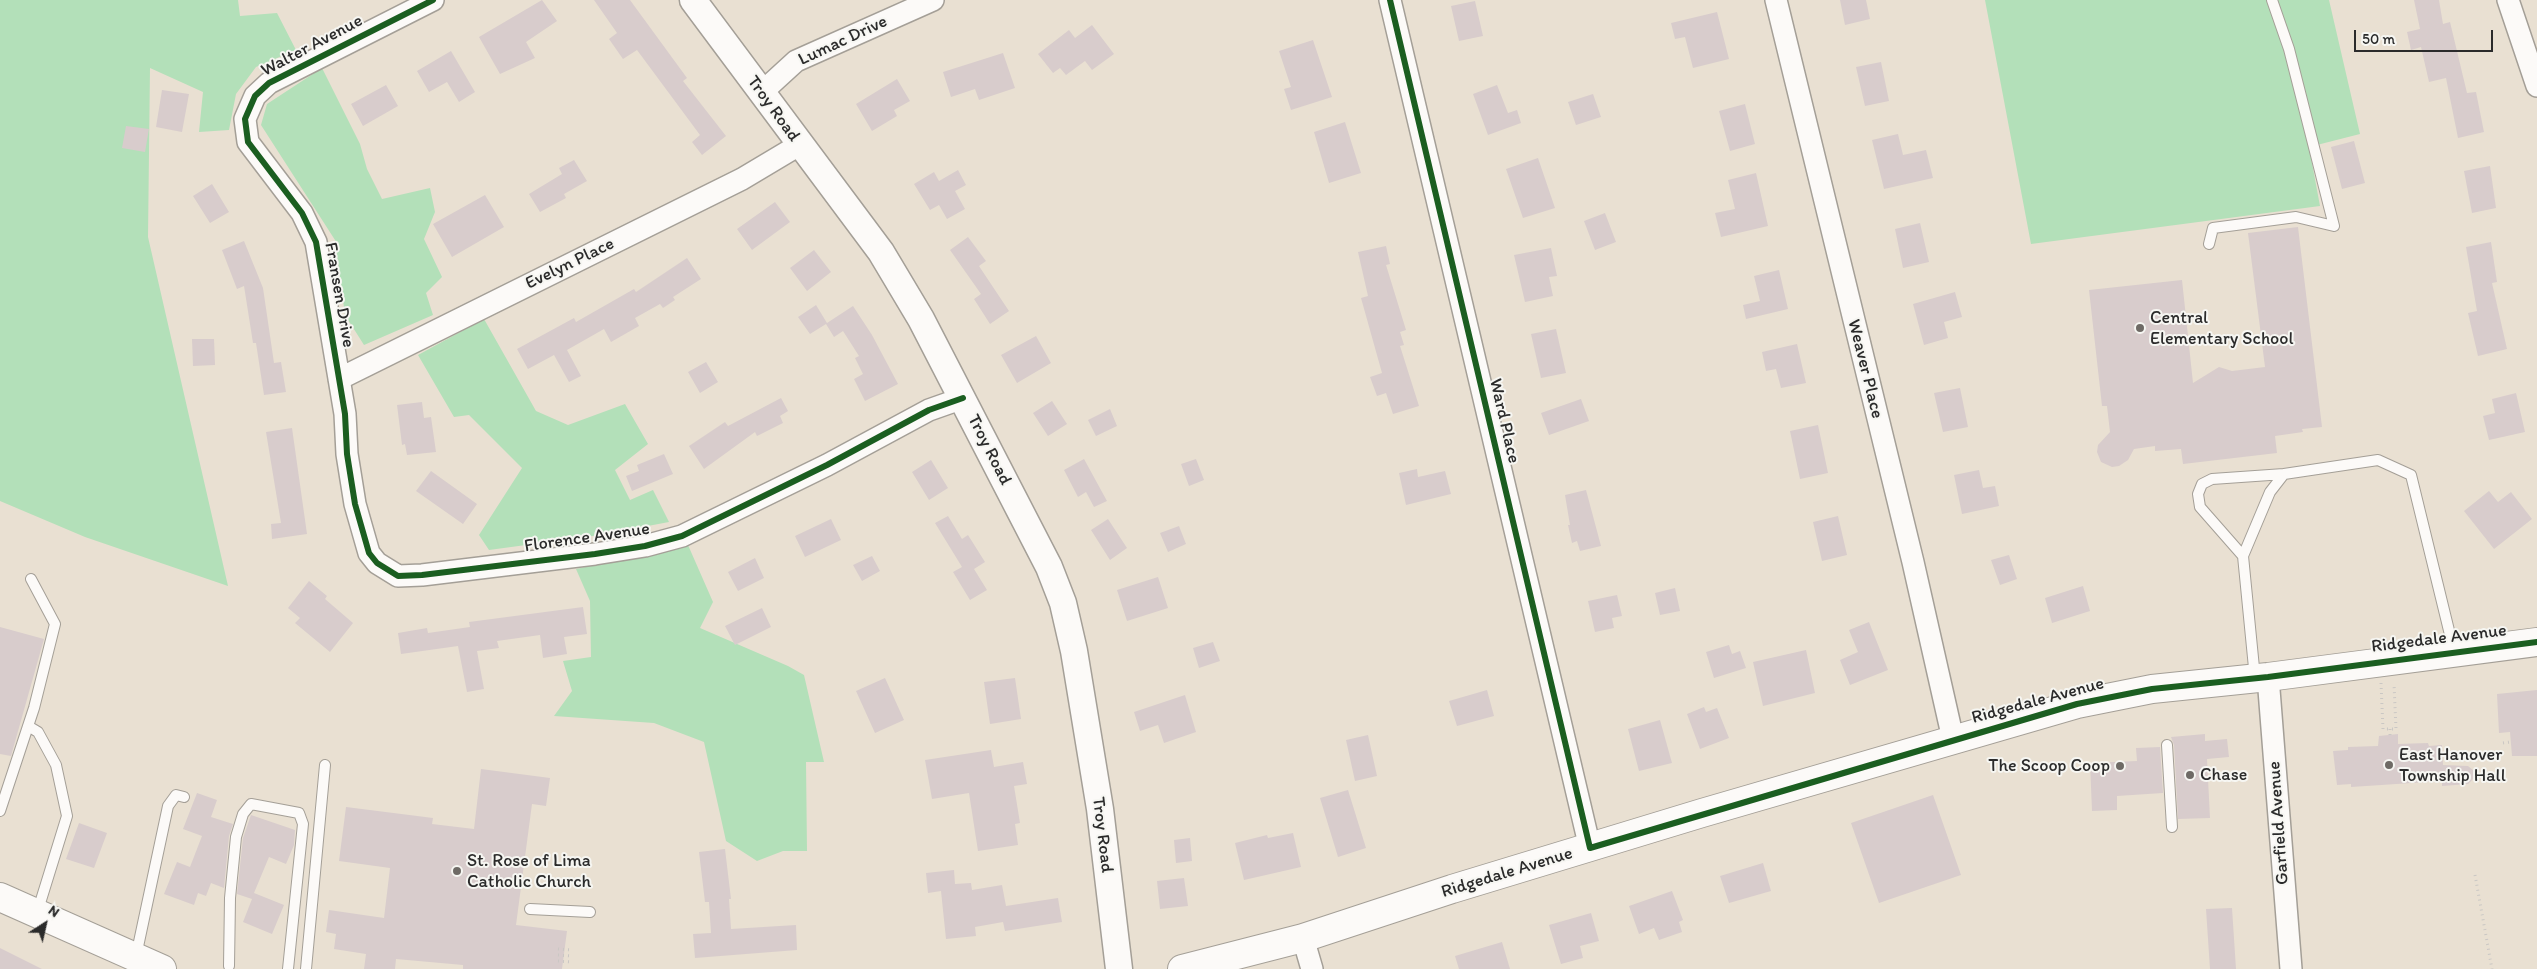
<!DOCTYPE html>
<html>
<head>
<meta charset="utf-8">
<style>
  body { margin:0 }
  #map { position:relative; width:2537px; height:969px; overflow:hidden; background:#e9e0d2; font-family:Itim,sans-serif }
  canvas { display:block }
  .north { position:absolute; left:20px; top:899px; width:50px; height:50px; -webkit-text-stroke:4px #f6f6f2; paint-order:stroke; rotate:35deg; font-size:14px; font-weight:700; line-height:20px; text-align:center; color:#2b2b2b }
  .north::after { content:''; display:block; margin:auto; width:18px; height:22px; background:#2b2b2b; clip-path:polygon(50% 0,100% 100%,50% 72%,0 100%) }
  .scale { position:absolute; left:2354px; top:30px; width:139px; height:22px; box-sizing:border-box; border:2px solid #2b2b2b; border-top:0; padding-left:6px; font-size:15px; line-height:18px; white-space:nowrap; color:#2b2b2b; -webkit-text-stroke:4px #f6f6f2; paint-order:stroke }
</style>
</head>
<body>
<div id="map">
<canvas width="2537" height="969"></canvas>
<div class="north">N</div>
<div class="scale">50 m</div>
</div>
<script>
const ctx = document.querySelector('canvas').getContext('2d');
ctx.lineJoin = 'round';
function paint(path, color) { ctx.fillStyle = color; ctx.fill(path, 'evenodd'); }
const poly = rows => new Path2D(rows.map(r => 'M' + r).join(''));
function strokePath(path, color, width, dash) { ctx.strokeStyle = color; ctx.lineWidth = width; ctx.lineCap = dash ? 'butt' : 'round'; ctx.setLineDash(dash || []); ctx.stroke(path); }
function write(font, color, halo, rows, align = 'center') {
  ctx.font = font + ' Itim,sans-serif'; ctx.lineWidth = 4; ctx.setLineDash([]); ctx.textBaseline = 'middle'; ctx.strokeStyle = halo; ctx.fillStyle = color; for (const [text, x, y, turn = 0] of rows) {
    ctx.save(); ctx.translate(x, y); ctx.rotate((+turn || 0) * Math.PI / 180); ctx.textAlign = isNaN(turn) ? turn : align; if (halo) ctx.strokeText(text, 0, 0); ctx.fillText(text, 0, 0); ctx.restore();
  }
}
paint(poly([
  [0,0,238,0,240,16,277,13,296,50,256,67,236,94,229,130,199,132,203,92,150,68,148,237,228,586,85,537,0,501],
  [1985,0,2329,0,2360,134,2309,147,2320,206,2031,244],
  [322,68,360,144,367,169,382,199,430,188,435,212,424,239,442,277,426,293,433,315,364,345,345,315,335,240,261,125,267,104],
  [484,319,536,411,568,425,625,404,648,444,615,470,630,500,653,490,669,522,600,535,489,550,479,535,522,468,469,415,454,417,418,355],
  [688,545,713,602,700,628,788,666,804,675,824,762,806,762,807,851,783,851,757,861,726,841,704,742,654,723,554,716,572,691,563,661,591,657,590,601,576,569]
]), '#b3e0b9');
paint(poly([
  [542,0,557,21,526,42,535,58,500,74,479,37],
  [594,0,630,0,687,78,683,81,726,136,702,155,692,142,700,135,637,50,623,59,609,39,617,33],
  [1840,0,1866,0,1870,19,1845,25],
  [2414,0,2439,0,2443,24,2450,22,2467,93,2476,92,2484,132,2458,138,2446,78,2429,82,2421,47,2411,50,2407,32,2420,29],
  [1475,1,1483,36,1459,41,1451,6],
  [1717,12,1729,59,1693,68,1685,37,1675,39,1671,23],
  [1092,25,1114,54,1092,70,1085,61,1066,75,1060,68,1053,73,1038,54,1069,30,1075,38],
  [1313,40,1332,97,1291,110,1284,89,1291,87,1279,51],
  [451,51,475,92,459,102,447,82,429,92,417,71],
  [1003,53,1015,88,979,100,975,89,951,97,943,72],
  [1881,62,1889,101,1865,106,1856,67],
  [897,79,910,101,894,110,897,116,872,131,856,104],
  [386,85,398,106,363,126,351,104],
  [1497,85,1508,113,1517,110,1521,123,1488,135,1473,94],
  [162,90,189,94,182,132,156,127],
  [1593,94,1601,117,1576,125,1568,102],
  [1745,104,1755,144,1730,151,1719,111],
  [1345,122,1361,173,1329,183,1314,132],
  [126,126,149,129,145,152,122,148],
  [1898,134,1903,155,1926,150,1933,178,1884,189,1872,140],
  [2354,141,2365,183,2342,189,2331,147],
  [1538,158,1555,208,1523,218,1506,169],
  [574,160,587,181,564,194,566,198,540,212,529,194,562,174,559,168],
  [2490,166,2496,208,2472,213,2464,171],
  [958,170,966,185,955,191,965,209,947,219,939,205,930,210,914,184,934,172,939,181],
  [1756,173,1768,226,1721,237,1715,213,1735,209,1728,180],
  [212,184,229,212,210,223,193,196],
  [485,195,504,227,452,257,433,224],
  [775,202,790,222,752,250,737,229],
  [1605,213,1616,242,1595,250,1584,221],
  [1920,223,1929,262,1903,268,1895,229],
  [2298,227,2322,427,2302,429,2303,432,2275,436,2277,453,2183,464,2181,449,2155,451,2155,446,2134,449,2128,460,2119,466,2112,467,2101,462,2097,452,2098,445,2110,432,2107,406,2102,406,2089,290,2182,280,2193,383,2219,367,2232,371,2265,367,2248,233],
  [968,237,986,261,979,266,1009,311,990,324,974,299,981,294,950,250],
  [244,241,263,288,274,363,281,362,286,392,264,395,256,343,253,343,244,286,237,289,222,250],
  [2491,242,2497,282,2492,283,2507,349,2478,356,2468,313,2477,311,2466,247],
  [1386,246,1390,264,1386,265,1406,330,1400,332,1404,345,1400,346,1419,406,1393,414,1386,393,1377,396,1370,377,1382,373,1361,298,1368,296,1358,252],
  [1551,248,1557,276,1549,277,1553,296,1525,302,1514,255],
  [814,250,831,272,807,291,790,268],
  [687,258,701,279,673,297,675,300,663,308,660,304,635,318,639,326,611,342,604,329,567,350,581,376,569,382,554,355,528,369,517,349,574,318,576,322,634,289,636,292],
  [1779,270,1788,309,1746,319,1743,305,1760,301,1754,276],
  [1955,292,1962,317,1944,322,1948,338,1924,345,1913,304],
  [816,305,827,323,853,306,872,335,898,384,865,401,854,379,863,374,855,358,859,356,843,331,834,337,826,324,810,334,798,317],
  [1556,329,1566,373,1541,378,1531,334],
  [1036,336,1051,363,1017,383,1001,355],
  [192,339,214,339,215,365,193,366],
  [1797,344,1806,383,1781,388,1776,369,1766,371,1762,352],
  [706,362,718,382,700,393,688,372],
  [1960,388,1968,427,1943,432,1934,393],
  [2516,393,2525,432,2489,440,2483,416,2495,413,2492,399],
  [781,398,788,411,780,416,783,423,757,436,755,432,704,469,689,446,725,422,728,426],
  [1581,399,1589,421,1549,435,1541,413],
  [1052,401,1067,424,1048,436,1033,413],
  [422,402,424,418,431,417,436,452,407,455,405,444,402,445,397,405],
  [1110,409,1117,426,1096,436,1088,420],
  [1818,425,1828,473,1800,479,1790,431],
  [292,428,307,534,272,539,271,524,281,523,266,432],
  [664,454,673,474,632,491,626,476,639,471,637,465],
  [1084,459,1107,501,1094,507,1086,492,1078,497,1064,470],
  [1196,459,1204,480,1189,486,1181,464],
  [931,460,948,488,929,500,912,472],
  [1417,469,1418,477,1445,471,1451,494,1406,505,1399,473],
  [1979,470,1983,488,1995,486,1999,506,1962,514,1954,475],
  [431,471,477,504,463,524,416,491],
  [1586,490,1601,546,1580,551,1577,541,1572,543,1568,525,1570,525,1565,495],
  [2489,491,2498,502,2511,492,2532,519,2494,549,2464,511],
  [948,516,962,539,968,535,985,562,974,569,987,590,970,600,953,572,962,567,935,523],
  [1838,516,1847,555,1822,561,1813,522],
  [831,519,841,540,805,557,795,536],
  [1108,519,1127,548,1110,560,1091,530],
  [1179,526,1186,544,1168,552,1160,533],
  [2009,555,2017,579,2000,585,1991,560],
  [872,556,880,571,862,581,853,565],
  [755,558,764,578,738,591,728,572],
  [1158,577,1168,608,1127,621,1117,590],
  [309,581,327,596,325,599,353,623,330,652,295,623,300,618,288,608],
  [2083,586,2090,611,2052,623,2045,598],
  [1675,588,1680,611,1660,615,1655,593],
  [1617,595,1622,616,1612,618,1614,628,1595,632,1588,601],
  [583,607,587,634,564,637,567,654,543,658,540,635,497,641,499,648,477,651,484,689,467,692,458,646,401,654,398,633,427,628,428,633,470,627,469,622],
  [762,608,771,627,735,645,725,626],
  [1869,622,1888,670,1850,685,1840,660,1858,652,1849,630],
  [0,627,44,639,11,756,0,754],
  [1213,642,1220,661,1199,668,1193,648],
  [1729,645,1732,654,1740,651,1746,668,1714,678,1706,652],
  [1806,650,1815,693,1763,706,1753,662],
  [885,678,904,720,875,733,856,691],
  [1015,678,1021,719,990,724,984,682],
  [1487,690,1494,716,1457,726,1449,701],
  [2537,690,2537,756,2512,756,2510,732,2499,733,2497,694],
  [1185,695,1196,732,1164,743,1158,725,1140,731,1134,712],
  [1704,707,1706,712,1717,708,1729,738,1700,749,1687,714],
  [1660,720,1672,763,1639,771,1628,729],
  [2205,734,2205,741,2227,739,2229,757,2207,759,2210,818,2178,819,2174,745,2171,737],
  [2398,734,2398,744,2428,743,2429,746,2442,745,2443,765,2468,766,2474,771,2473,779,2468,784,2442,786,2442,781,2351,787,2351,784,2337,785,2333,751,2348,750,2348,747,2378,746,2379,736],
  [1368,735,1377,776,1355,781,1346,740],
  [2160,747,2163,793,2117,796,2117,810,2092,811,2090,763,2137,761,2136,748],
  [991,750,994,767,1023,762,1027,784,1014,786,1020,823,1015,824,1018,845,978,851,969,793,932,799,925,760],
  [481,769,550,778,546,806,532,804,516,925,567,931,562,969,463,969,463,965,396,959,395,969,364,969,366,954,334,949,336,934,326,932,329,910,384,918,390,868,339,861,346,807,433,818,432,824,474,829],
  [1348,790,1366,848,1338,857,1320,798],
  [197,793,217,800,211,817,233,824,229,836,224,888,211,883,206,896,198,893,194,905,164,894,177,862,190,867,202,836,183,829],
  [1933,795,1961,875,1879,903,1851,823],
  [251,815,295,830,294,845,286,864,269,857,254,893,284,905,272,934,243,922,252,899,237,894,243,838],
  [79,823,107,833,94,868,66,859],
  [1293,833,1301,867,1244,880,1235,843,1267,835,1268,838],
  [1190,838,1192,861,1176,863,1174,840],
  [725,849,731,899,729,899,731,929,796,925,797,950,695,958,693,934,711,933,709,902,705,902,699,852],
  [1763,863,1771,891,1729,903,1720,876],
  [954,870,955,884,971,883,972,890,1002,885,1006,906,1058,898,1062,922,1005,931,1003,922,975,927,976,936,946,939,941,891,928,893,926,873],
  [1184,878,1188,906,1160,909,1157,881],
  [1672,891,1683,920,1679,922,1682,932,1659,940,1654,928,1639,934,1629,906],
  [2232,908,2236,969,2210,969,2206,909],
  [1591,913,1599,941,1580,946,1583,958,1561,964,1549,925],
  [1502,942,1510,969,1459,969,1455,956],
  [0,948,42,969,0,969]
]), '#d8cccc');
const service = poly([
  [2209,244,2213,228,2296,217,2334,226,2289,49,2272,0],
  [2243,556,2200,507,2198,494,2202,484,2212,479,2284,474],
  [2255,678,2243,556,2270,492,2284,474,2378,460,2411,475,2454,651],
  [28,726,38,732,56,765,67,816,37,913],
  [2167,745,2172,827],
  [0,811,34,708,55,624,31,579],
  [530,909,590,912],
  [136,956,168,806,176,795,184,797],
  [229,966,230,898,236,837,243,814,251,804,299,813,303,824,288,969],
  [306,969,325,765]
]);
const minor = poly([
  [433,0,269,83,255,96,245,119,248,142,302,213,316,242,345,414,347,454,355,504,369,553,377,563,398,576,422,575,595,554,645,546,682,536,827,465,929,410,963,398],
  [1390,0,1590,848],
  [1776,0,1913,562,1953,739],
  [2508,0,2537,86],
  [761,93,796,61,933,0],
  [339,379,742,179,799,145],
  [2268,677,2291,969],
  [1303,938,1312,969]
]);
const tertiary = poly([
  [693,0,881,252,921,319,1049,567,1063,603,1074,651,1100,809,1119,969]
]);
const secondary = poly([
  [0,897,162,969],
  [1182,969,1303,938,1452,889,1702,813,2077,704,2152,689,2268,677,2537,642]
]);
strokePath(service, '#a49f97', 12);
strokePath(minor, '#a49f97', 24);
strokePath(tertiary, '#a49f97', 29);
strokePath(secondary, '#a49f97', 30);
strokePath(poly([
  [2381,683,2383,729,2396,729,2394,684],
  [2390,729,2390,735],
  [2503,743,2510,742],
  [2475,875,2492,969],
  [558,949,572,950],
  [558,955,571,956],
  [558,961,571,962]
]), '#cac7c4', 3, [1, 4]);
strokePath(service, '#fcfaf8', 10);
strokePath(minor, '#fcfaf8', 21);
strokePath(tertiary, '#fcfaf8', 26);
strokePath(secondary, '#fcfaf8', 28);
strokePath(poly([
  [433,0,269,83,255,96,245,119,248,142,302,213,316,242,345,414,347,454,355,504,369,553,377,563,398,576,422,575,595,554,645,546,682,536,827,465,929,410,963,398],
  [1390,0,1590,848,2077,704,2152,689,2268,677,2537,642]
]), '#1b5e20', 6);
for (const [x, y, r, color] of [
  [2140,328,5,"#6e6a65"],
  [2389,765,5,"#6e6a65"],
  [2120,766,5,"#6e6a65"],
  [2190,775,5,"#6e6a65"],
  [457,871,5,"#6e6a65"]
]) { const dot = new Path2D(); dot.arc(x, y, r, 0, 2 * Math.PI); ctx.fillStyle = color; ctx.fill(dot); strokePath(dot, '#f6f6f2', 2); }
write('18px', '#2b2b2b', '#f6f6f2', [
  ["Lumac Drive",843,41,-25],
  ["Walter Avenue",312,46,-28],
  ["Troy Road",773,109,54],
  ["Evelyn Place",570,264,-26],
  ["Fransen Drive",339,295,80],
  ["Weaver Place",1865,369,76],
  ["Ward Place",1504,421,77],
  ["Troy Road",989,450,63],
  ["Florence Avenue",587,538,-8],
  ["Ridgedale Avenue",2439,639,-7],
  ["Ridgedale Avenue",2038,701,-15],
  ["Garfield Avenue",2279,823,-94],
  ["Troy Road",1102,835,83],
  ["Ridgedale Avenue",1507,873,-17]
]);
write('18px', '#2b2b2b', '#f6f6f2', [
  ["Central",2150,318],
  ["Elementary School",2150,339],
  ["East Hanover",2399,755],
  ["Township Hall",2399,776],
  ["The Scoop Coop",2110,766,"right"],
  ["Chase",2200,775],
  ["St. Rose of Lima",467,861],
  ["Catholic Church",467,882]
], 'left');
</script>
</body>
</html>
